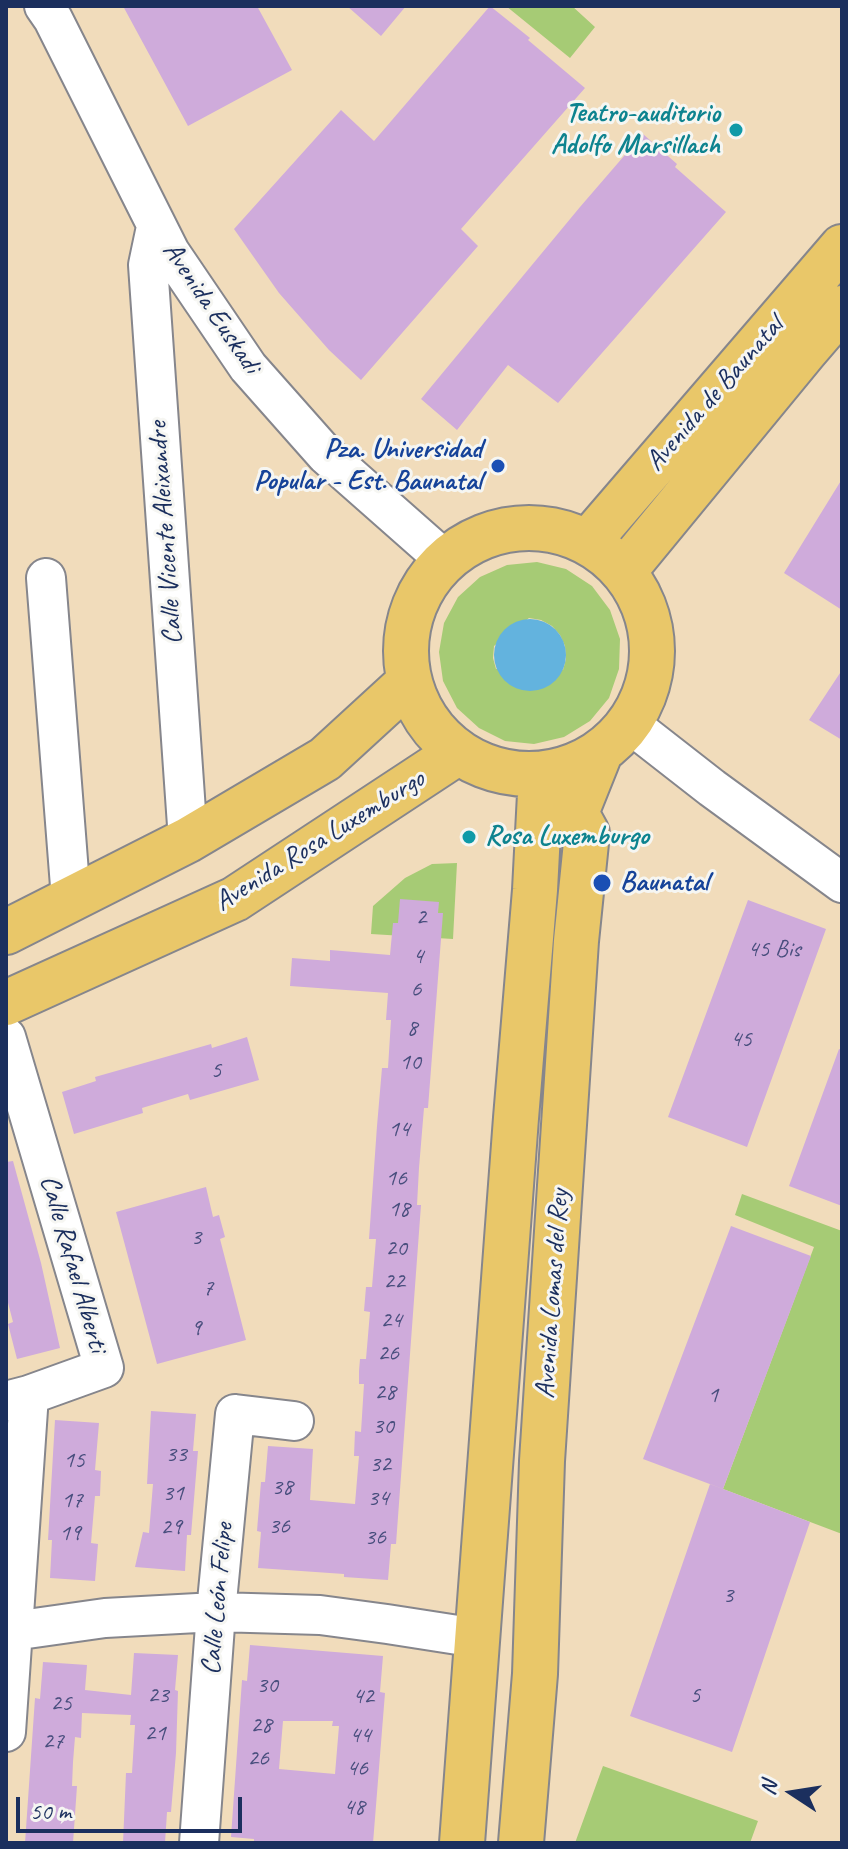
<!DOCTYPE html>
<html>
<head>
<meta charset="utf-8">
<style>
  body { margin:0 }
  #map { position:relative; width:848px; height:1849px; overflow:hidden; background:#f1dcbb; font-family:Caveat,sans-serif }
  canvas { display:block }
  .frame { position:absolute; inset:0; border:8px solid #1b2f5e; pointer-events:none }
  .north { position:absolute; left:752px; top:1753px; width:80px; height:80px; -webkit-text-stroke:6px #f6f6f2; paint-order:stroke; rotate:282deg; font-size:22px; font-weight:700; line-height:32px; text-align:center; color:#1b2f5e }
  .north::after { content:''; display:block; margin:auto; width:28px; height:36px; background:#1b2f5e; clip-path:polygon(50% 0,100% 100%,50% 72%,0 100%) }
  .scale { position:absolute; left:16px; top:1797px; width:226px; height:36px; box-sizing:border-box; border:4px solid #1b2f5e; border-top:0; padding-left:10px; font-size:24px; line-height:28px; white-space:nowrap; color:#1b2f5e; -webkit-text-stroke:6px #f6f6f2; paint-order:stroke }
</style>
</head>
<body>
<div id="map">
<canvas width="848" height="1849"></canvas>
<div class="frame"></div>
<div class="north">N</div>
<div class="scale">50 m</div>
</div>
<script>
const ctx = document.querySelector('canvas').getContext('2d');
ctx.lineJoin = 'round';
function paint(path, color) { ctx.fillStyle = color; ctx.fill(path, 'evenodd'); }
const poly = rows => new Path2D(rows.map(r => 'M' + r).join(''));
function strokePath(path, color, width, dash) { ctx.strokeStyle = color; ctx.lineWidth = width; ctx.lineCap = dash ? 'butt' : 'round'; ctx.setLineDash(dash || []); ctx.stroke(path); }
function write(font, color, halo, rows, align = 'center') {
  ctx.font = font + ' Caveat,sans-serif'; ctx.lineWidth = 6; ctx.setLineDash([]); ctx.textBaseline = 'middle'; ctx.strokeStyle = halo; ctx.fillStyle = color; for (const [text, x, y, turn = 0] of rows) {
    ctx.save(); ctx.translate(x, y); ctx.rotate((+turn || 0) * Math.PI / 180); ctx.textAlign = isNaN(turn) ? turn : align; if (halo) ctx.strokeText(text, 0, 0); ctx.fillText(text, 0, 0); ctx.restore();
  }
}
paint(poly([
  [506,6,572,6,595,27,570,58],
  [537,562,566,569,592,586,610,610,620,639,619,669,609,698,590,721,564,737,534,744,505,741,479,728,457,708,443,681,439,652,444,623,458,597,480,577,507,565],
  [529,618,541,620,552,626,560,635,565,646,566,659,563,670,496,669,493,658,494,646],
  [457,863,453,939,371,934,373,906,405,878,432,864],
  [742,1194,842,1231,842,1534,723,1489,814,1247,735,1215],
  [603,1766,758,1821,750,1843,575,1843]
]), '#a6cb75');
paint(poly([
  '494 655a36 36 0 1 1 72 0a36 36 0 1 1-72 0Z'
]), '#63b3de');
paint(poly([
  [123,6,257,6,292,70,188,126],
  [347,6,406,6,381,36],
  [490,6,530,38,528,40,585,88,461,229,478,246,361,380,329,350,279,293,234,229,341,110,374,141],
  [643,134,677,164,675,167,726,212,558,403,508,365,457,430,421,399,580,207],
  [842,479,842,610,784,573],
  [842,670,842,740,809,720],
  [400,899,439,902,438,913,443,913,428,1108,424,1108,419,1168,417,1205,421,1205,396,1544,391,1544,388,1580,344,1577,344,1574,258,1568,261,1532,257,1531,261,1482,265,1482,268,1446,313,1449,310,1500,355,1504,359,1456,354,1456,355,1431,361,1432,364,1384,359,1384,359,1371,360,1359,366,1359,370,1312,364,1311,366,1287,372,1287,376,1239,369,1239,377,1126,382,1068,388,1068,391,1020,386,1020,388,993,290,986,292,958,330,961,330,950,390,955,393,923,398,923],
  [748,900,826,929,747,1147,668,1117],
  [247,1037,259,1080,190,1100,188,1094,142,1108,143,1113,74,1134,62,1092,96,1081,95,1077,211,1044,212,1048],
  [839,1049,842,1050,842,1206,789,1186],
  [13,1161,41,1263,60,1348,17,1359,8,1324,13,1322,6,1295,6,1162],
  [206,1187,213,1217,219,1215,225,1237,220,1239,246,1340,157,1364,116,1212],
  [731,1226,811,1256,723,1489,643,1459],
  [151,1411,196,1414,193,1451,198,1451,191,1535,187,1535,185,1571,135,1567,143,1532,149,1533,153,1484,147,1484],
  [55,1420,99,1423,95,1470,101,1471,100,1496,95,1496,91,1543,98,1544,95,1581,50,1578,52,1540,48,1540],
  [710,1484,810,1522,732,1752,630,1716],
  [250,1645,383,1656,380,1692,385,1693,373,1843,254,1843,254,1839,231,1837,242,1680,247,1681],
  [283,1721,333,1721,332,1726,339,1726,335,1774,279,1769],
  [134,1653,178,1655,175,1690,178,1691,176,1753,171,1812,167,1812,165,1843,123,1843,126,1773,132,1773,135,1725,130,1725,131,1715,82,1713,81,1738,75,1737,73,1762,72,1786,77,1786,73,1843,25,1843,35,1698,40,1699,43,1662,87,1665,85,1690,131,1695]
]), '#cfabdb');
const minor = poly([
  [44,6,53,19,170,252,248,367,326,455,445,560],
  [156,227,148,265,188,840],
  [46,578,71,899],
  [630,724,712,788,842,883],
  [6,1037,104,1368,29,1395,6,1401],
  [6,1632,105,1618,216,1612,320,1615,387,1624,477,1638],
  [6,1732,29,1395],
  [199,1843,216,1612,235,1414,294,1421]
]);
const major = poly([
  '406 651a123 123 0 1 1 246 0a123 123 0 1 1-246 0Z',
  [588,542,842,247],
  [624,571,805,351,842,308],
  [6,932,188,840,325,759,409,682],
  [6,1003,235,899,457,753],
  [462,1843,516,1118,535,890,541,775],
  [521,1843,535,1674,542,1461,576,941,587,833,576,813,600,753]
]);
strokePath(minor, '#86868c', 42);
strokePath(major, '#86868c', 48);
strokePath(minor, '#fff', 38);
strokePath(major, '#e9c769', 44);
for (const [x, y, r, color] of [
  [736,130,8,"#0f9aa8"],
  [498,466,8,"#1a4fb4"],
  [469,837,8,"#0f9aa8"],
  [602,883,10,"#1a4fb4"]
]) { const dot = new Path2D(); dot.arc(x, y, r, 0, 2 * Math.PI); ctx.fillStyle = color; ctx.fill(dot); strokePath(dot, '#f6f6f2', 3); }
write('24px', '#484e7d', null, [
  ["2",421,918],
  ["45 Bis",774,950],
  ["4",418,957],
  ["6",416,990],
  ["8",412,1029],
  ["45",741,1040],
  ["10",410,1063],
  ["5",216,1071],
  ["14",399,1130],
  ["16",396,1179],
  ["18",399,1210],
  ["3",196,1238],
  ["20",396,1249],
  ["22",394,1282],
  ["7",208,1289],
  ["24",391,1321],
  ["9",196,1329],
  ["26",388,1354],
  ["28",385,1393],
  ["1",713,1396],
  ["30",383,1427],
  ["33",176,1455],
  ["15",74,1461],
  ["32",380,1465],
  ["38",282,1488],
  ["31",173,1494],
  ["34",378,1499],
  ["17",72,1501],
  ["36",279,1527],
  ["29",171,1528],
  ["19",70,1534],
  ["36",375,1538],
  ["3",728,1596],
  ["30",267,1686],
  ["23",158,1696],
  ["5",695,1696],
  ["42",363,1697],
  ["25",61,1704],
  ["28",261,1726],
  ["21",155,1734],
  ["44",360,1736],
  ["27",53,1742],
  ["26",258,1759],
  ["46",357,1769],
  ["48",354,1808]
]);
write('bold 28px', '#0d838f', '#f6f6f2', [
  ["Teatro-auditorio",720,114],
  ["Adolfo Marsillach",720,146],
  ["Rosa Luxemburgo",485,837,"left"]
], 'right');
write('28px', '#1b2f5e', '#f6f6f2', [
  ["Avenida Euskadi",211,308,56],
  ["Avenida de Baunatal",715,394,-49],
  ["Calle Vicente Aleixandre",166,533,-94],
  ["Avenida Rosa Luxemburgo",320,841,-32],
  ["Calle Rafael Alberti",73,1264,74],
  ["Avenida Lomas del Rey",553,1294,-86],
  ["Calle León Felipe",218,1599,-85]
]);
write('bold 28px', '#164399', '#f6f6f2', [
  ["Pza. Universidad",482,450],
  ["Popular - Est. Baunatal",482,482],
  ["Baunatal",620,883,"left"]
], 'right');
</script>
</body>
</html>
